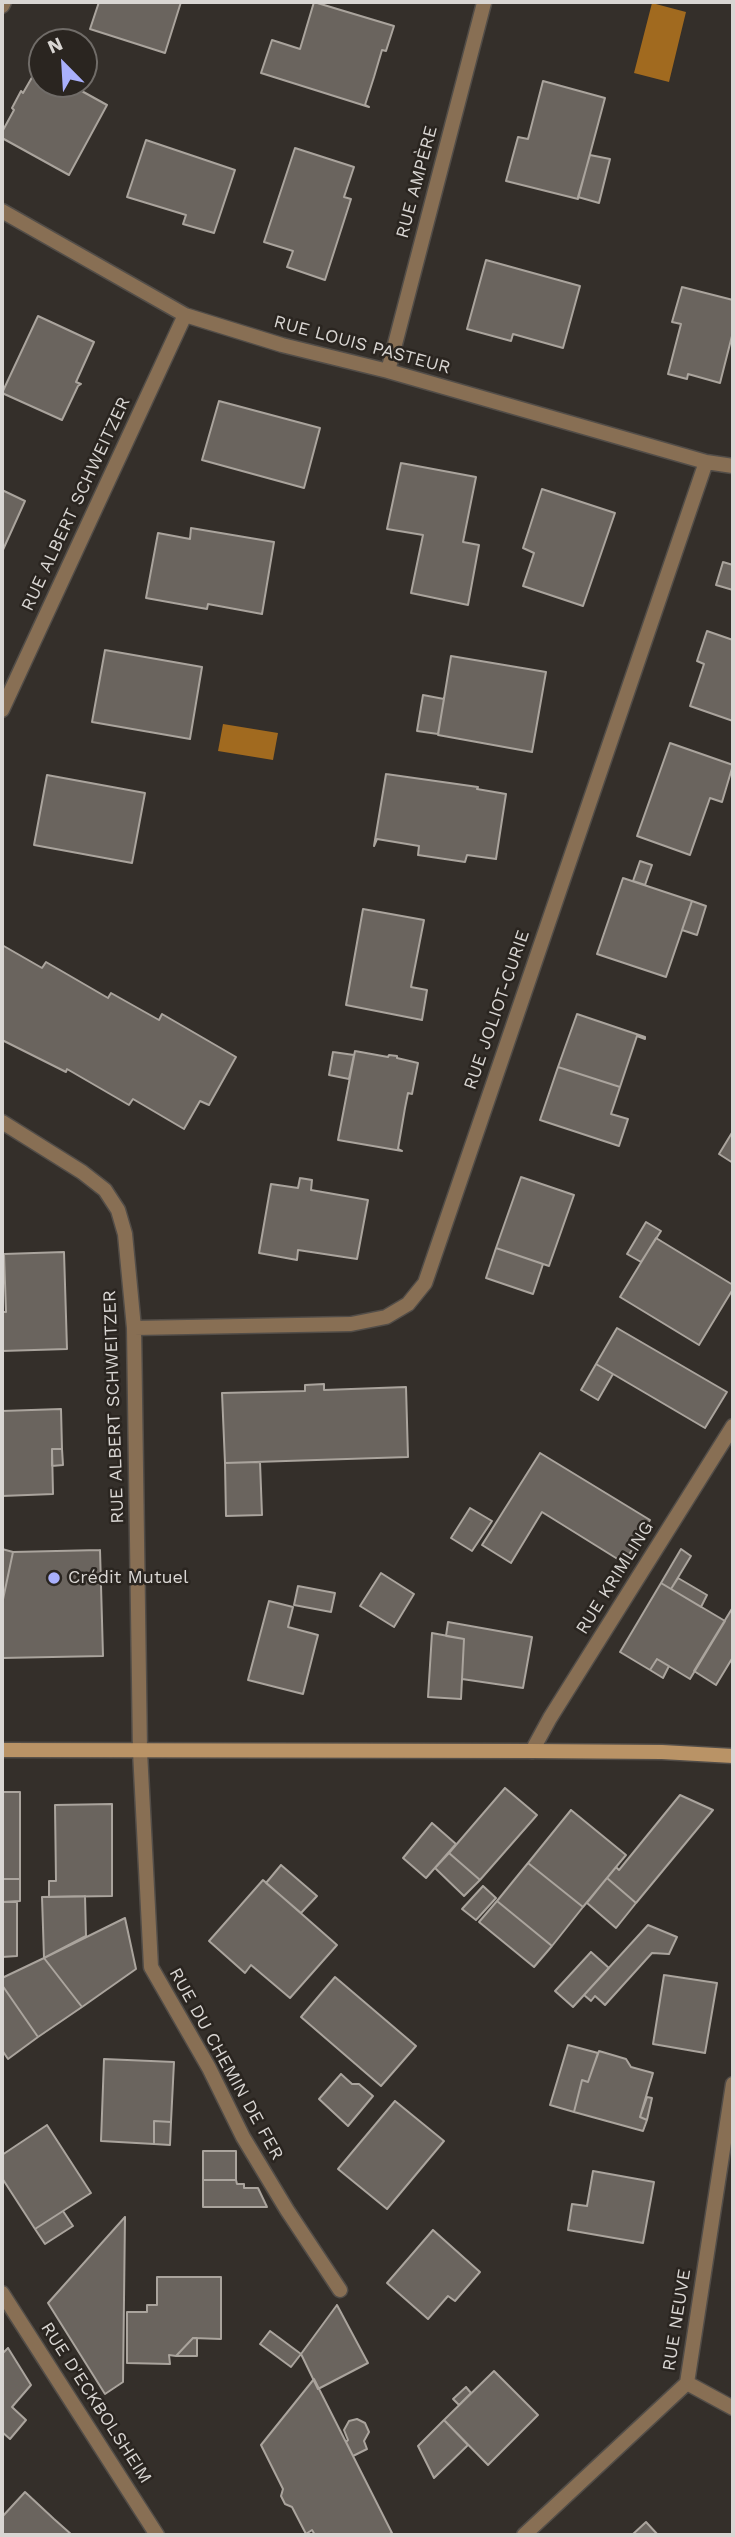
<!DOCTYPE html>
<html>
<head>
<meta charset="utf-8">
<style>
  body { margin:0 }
  #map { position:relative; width:735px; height:2537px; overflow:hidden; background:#342f2a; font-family:"Work Sans",sans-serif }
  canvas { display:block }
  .frame { position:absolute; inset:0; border:4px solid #d9d6d3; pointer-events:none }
  .north { position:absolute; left:28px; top:28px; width:70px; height:70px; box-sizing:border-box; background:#2a2520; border:2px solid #706c68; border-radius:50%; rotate:336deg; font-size:19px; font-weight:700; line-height:28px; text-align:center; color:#d9d6d3 }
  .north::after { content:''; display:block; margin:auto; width:24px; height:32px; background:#a9b0fc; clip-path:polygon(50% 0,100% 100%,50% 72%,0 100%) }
</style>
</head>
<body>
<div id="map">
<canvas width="735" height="2537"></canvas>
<div class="frame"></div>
<div class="north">N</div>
</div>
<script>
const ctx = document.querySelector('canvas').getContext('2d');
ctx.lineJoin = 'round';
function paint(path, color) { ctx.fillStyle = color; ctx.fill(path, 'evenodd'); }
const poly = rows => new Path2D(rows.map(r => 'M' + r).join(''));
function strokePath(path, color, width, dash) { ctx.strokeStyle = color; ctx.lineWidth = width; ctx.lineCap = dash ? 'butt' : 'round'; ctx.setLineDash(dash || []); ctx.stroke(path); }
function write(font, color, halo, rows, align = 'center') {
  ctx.font = font + ' "Work Sans",sans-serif'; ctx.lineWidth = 5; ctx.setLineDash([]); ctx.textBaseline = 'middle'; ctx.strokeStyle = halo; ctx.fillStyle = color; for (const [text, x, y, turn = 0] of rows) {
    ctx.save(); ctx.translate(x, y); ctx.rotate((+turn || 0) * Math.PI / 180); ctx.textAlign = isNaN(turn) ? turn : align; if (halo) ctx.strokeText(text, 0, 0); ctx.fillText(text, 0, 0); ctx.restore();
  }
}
paint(poly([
  [652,3,686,12,669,82,634,73],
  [223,724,278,733,273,760,218,751]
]), '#a16a1f');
const building = poly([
  [99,2,181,2,165,53,90,29,99,2],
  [314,2,394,26,386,51,382,50,374,77,365,105,369,107,261,73,272,40,300,49,314,2],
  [38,67,42,69,42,84,69,84,107,105,69,175,2,138,2,132,14,110,12,108,21,91,23,93,38,67],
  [543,81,605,98,578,199,506,181,518,137,528,139,543,81],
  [146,140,235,170,214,233,183,224,186,215,127,197,146,140],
  [295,148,354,167,344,197,351,199,325,280,287,267,293,251,264,242,295,148],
  [590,155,610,159,599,203,578,197,590,155],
  [486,260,580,286,563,348,513,334,511,341,467,329,486,260],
  [682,287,733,300,733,332,720,383,688,374,687,379,668,374,681,324,672,322,682,287],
  [38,316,94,342,76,382,81,384,78,386,62,420,2,393,38,316],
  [219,401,320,428,304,488,202,460,219,401],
  [401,463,476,477,463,542,479,545,468,605,411,593,423,535,387,529,401,463],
  [542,489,615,513,583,606,523,586,534,553,523,548,542,489],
  [2,490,25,501,2,552,2,490],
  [191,528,274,542,262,614,208,604,207,609,146,598,158,533,190,539,191,528],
  [723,562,733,565,733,590,716,585,723,562],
  [707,631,733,640,733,721,690,706,704,664,697,661,707,631],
  [105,650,202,667,190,739,92,722,105,650],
  [451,656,546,672,532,752,438,735,451,656],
  [423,695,444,699,438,734,417,731,423,695],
  [670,743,733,765,722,802,710,798,690,855,637,836,670,743],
  [386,774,478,787,477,789,506,794,496,859,467,855,465,862,418,855,419,846,377,839,374,846,386,774],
  [47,775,145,793,132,863,34,845,47,775],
  [640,861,652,865,645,885,633,881,640,861],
  [623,878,692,901,666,977,597,954,623,878],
  [692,901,706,906,697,935,682,930,692,901],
  [363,909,424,920,411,987,427,990,422,1020,346,1005,363,909],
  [2,945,42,968,46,962,108,998,111,993,159,1020,162,1014,236,1057,209,1105,200,1101,184,1129,133,1099,129,1105,67,1069,66,1072,2,1040,2,945],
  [577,1014,645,1037,645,1039,637,1036,620,1087,558,1067,577,1014],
  [355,1051,388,1057,389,1055,397,1056,397,1058,418,1063,412,1094,408,1093,405,1108,398,1149,402,1151,338,1140,355,1051],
  [333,1052,354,1055,349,1079,329,1075,333,1052],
  [558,1067,620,1087,611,1114,628,1119,619,1146,540,1120,558,1067],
  [733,1131,733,1163,719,1154,733,1131],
  [521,1177,574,1195,549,1266,496,1248,521,1177],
  [300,1178,312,1180,311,1190,368,1200,357,1259,298,1250,297,1260,259,1253,271,1184,298,1188,300,1178],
  [646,1222,661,1231,641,1262,627,1254,646,1222],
  [656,1238,733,1285,733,1289,699,1345,620,1297,656,1238],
  [496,1248,543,1264,533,1294,486,1278,496,1248],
  [64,1252,67,1349,2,1351,2,1312,6,1312,4,1254,64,1252],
  [617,1328,727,1392,705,1428,596,1364,617,1328],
  [596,1364,613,1374,598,1400,581,1390,596,1364],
  [324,1384,324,1390,406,1387,408,1457,225,1463,222,1393,305,1391,305,1385,324,1384],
  [61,1409,62,1449,52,1449,53,1494,2,1496,2,1411,61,1409],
  [52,1449,62,1449,63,1465,52,1466,52,1449],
  [540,1453,650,1520,624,1563,542,1512,511,1563,482,1545,540,1453],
  [260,1462,262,1515,226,1516,225,1463,260,1462],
  [470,1508,492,1521,472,1551,451,1538,470,1508],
  [2,1549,13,1552,2,1604,2,1549],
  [681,1549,691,1556,671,1589,661,1583,681,1549],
  [100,1550,103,1656,2,1658,2,1604,13,1552,100,1550],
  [381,1573,414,1594,394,1627,360,1606,381,1573],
  [678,1578,707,1595,701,1607,671,1589,678,1578],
  [661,1583,725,1621,690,1679,657,1659,650,1670,620,1652,661,1583],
  [298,1586,335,1593,331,1612,294,1605,298,1586],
  [269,1601,293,1607,288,1627,318,1635,303,1694,248,1680,269,1601],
  [733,1607,733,1657,716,1685,694,1671,733,1607],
  [448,1622,532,1637,523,1688,462,1679,464,1639,446,1636,448,1622],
  [432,1633,464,1639,461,1699,428,1697,432,1633],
  [657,1659,669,1666,663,1678,650,1670,657,1659],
  [505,1788,537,1815,480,1880,449,1853,505,1788],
  [2,1792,20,1792,20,1879,2,1879,2,1792],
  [680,1795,713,1810,636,1903,607,1878,616,1867,619,1870,680,1795],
  [112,1804,112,1896,49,1897,49,1881,56,1881,55,1805,112,1804],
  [571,1810,626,1855,583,1907,528,1863,571,1810],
  [432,1823,456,1844,426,1878,403,1858,432,1823],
  [449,1853,480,1880,464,1896,435,1868,449,1853],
  [528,1863,583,1907,552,1946,497,1901,528,1863],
  [281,1865,317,1896,301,1913,266,1883,281,1865],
  [607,1878,636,1903,616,1928,587,1903,607,1878],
  [2,1879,20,1879,20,1901,2,1902,2,1879],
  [263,1880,337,1945,290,1998,251,1965,245,1973,209,1941,263,1880],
  [483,1886,496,1898,476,1920,462,1909,483,1886],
  [85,1896,86,1936,44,1958,42,1897,85,1896],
  [497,1901,552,1946,534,1967,479,1922,497,1901],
  [2,1902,17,1902,17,1956,2,1957,2,1902],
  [125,1918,136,1969,82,2007,44,1958,125,1918],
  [648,1925,677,1937,669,1954,652,1953,605,2005,595,1996,591,2001,584,1995,648,1925],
  [591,1952,609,1968,573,2007,555,1991,591,1952],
  [44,1958,82,2007,38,2037,2,1985,2,1978,44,1958],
  [664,1975,717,1983,705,2053,653,2044,664,1975],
  [335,1977,416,2046,381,2086,301,2017,335,1977],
  [2,1985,38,2037,8,2059,2,2050,2,1985],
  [568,2045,598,2053,588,2082,582,2080,574,2112,550,2105,568,2045],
  [599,2051,626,2059,631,2067,653,2073,640,2117,647,2120,643,2131,574,2112,582,2080,588,2082,599,2051],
  [104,2059,174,2062,171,2122,154,2121,154,2144,101,2141,104,2059],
  [341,2074,352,2084,359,2084,373,2096,348,2126,319,2099,341,2074],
  [647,2097,652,2098,647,2120,640,2117,647,2097],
  [395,2101,444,2141,387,2209,338,2169,395,2101],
  [154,2121,171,2122,170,2145,154,2144,154,2121],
  [47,2125,91,2193,35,2229,2,2178,2,2155,47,2125],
  [203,2151,236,2151,236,2180,203,2180,203,2151],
  [593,2171,654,2182,643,2243,568,2230,572,2204,587,2206,593,2171],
  [203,2180,236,2180,237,2184,244,2184,244,2188,258,2188,267,2207,203,2207,203,2180],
  [63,2211,73,2226,45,2244,35,2229,63,2211],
  [125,2217,123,2382,105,2394,48,2303,125,2217],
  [433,2230,480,2272,455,2301,448,2296,428,2319,387,2283,433,2230],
  [157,2277,221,2277,221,2339,193,2338,176,2356,169,2355,170,2364,127,2363,127,2312,147,2312,147,2305,157,2305,157,2277],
  [337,2305,368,2363,318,2389,301,2354,337,2305],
  [270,2331,301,2354,291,2367,260,2344,270,2331],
  [193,2338,197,2338,197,2356,176,2356,193,2338],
  [8,2348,31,2385,12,2407,26,2420,10,2439,2,2432,2,2354,8,2348],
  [494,2371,538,2415,488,2465,444,2420,494,2371],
  [314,2379,392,2533,387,2535,315,2535,312,2530,306,2534,292,2507,285,2504,281,2496,283,2489,261,2445,314,2379],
  [466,2387,471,2393,459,2405,453,2399,466,2387],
  [357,2419,365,2423,369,2432,364,2441,367,2449,353,2456,346,2442,348,2440,344,2430,349,2421,357,2419],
  [444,2420,468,2445,434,2478,418,2446,444,2420],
  [25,2492,54,2519,72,2535,2,2535,2,2517,25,2492],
  [646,2522,658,2535,632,2535,646,2522]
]);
paint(building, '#6a645e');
strokePath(building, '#aaa49d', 2);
const minor = poly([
  [2,6,4,2],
  [2,211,185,315,282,345,388,371,706,462,733,466],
  [388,371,484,3],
  [2,710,185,315],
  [2,1122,82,1172,105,1190,118,1210,125,1234,134,1328,140,1751,151,1967,209,2068,243,2137,287,2210,340,2290],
  [134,1328,351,1324,386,1317,408,1304,425,1283,706,462],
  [532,1751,550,1718,733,1426],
  [2,2293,157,2535],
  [687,2383,733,2408],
  [524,2535,687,2383,733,2084]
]);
const secondary = poly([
  [2,1750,532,1751,662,1752,733,1756]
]);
strokePath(minor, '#524d48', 17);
strokePath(secondary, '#524d48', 17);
strokePath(minor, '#886f54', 14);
strokePath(secondary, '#b99366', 14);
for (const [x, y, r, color] of [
  [54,1578,7,"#a9b0fc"]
]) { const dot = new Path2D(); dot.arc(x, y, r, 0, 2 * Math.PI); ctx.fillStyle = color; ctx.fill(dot); strokePath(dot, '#2a2520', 2.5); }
write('18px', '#d9d6d3', '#2a2520', [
  ["RUE AMPÈRE",417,182,-75],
  ["RUE LOUIS PASTEUR",362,345,15],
  ["RUE ALBERT SCHWEITZER",76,504,-65],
  ["RUE JOLIOT-CURIE",497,1010,-71],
  ["RUE ALBERT SCHWEITZER",114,1407,-92],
  ["RUE KRIMLING",615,1578,-58],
  ["RUE DU CHEMIN DE FER",226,2064,61],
  ["RUE NEUVE",677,2320,-81],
  ["RUE D'ECKBOLSHEIM",96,2403,57]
]);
write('18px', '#d9d6d3', '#2a2520', [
  ["Crédit Mutuel",68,1578]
], 'left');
</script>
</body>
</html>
